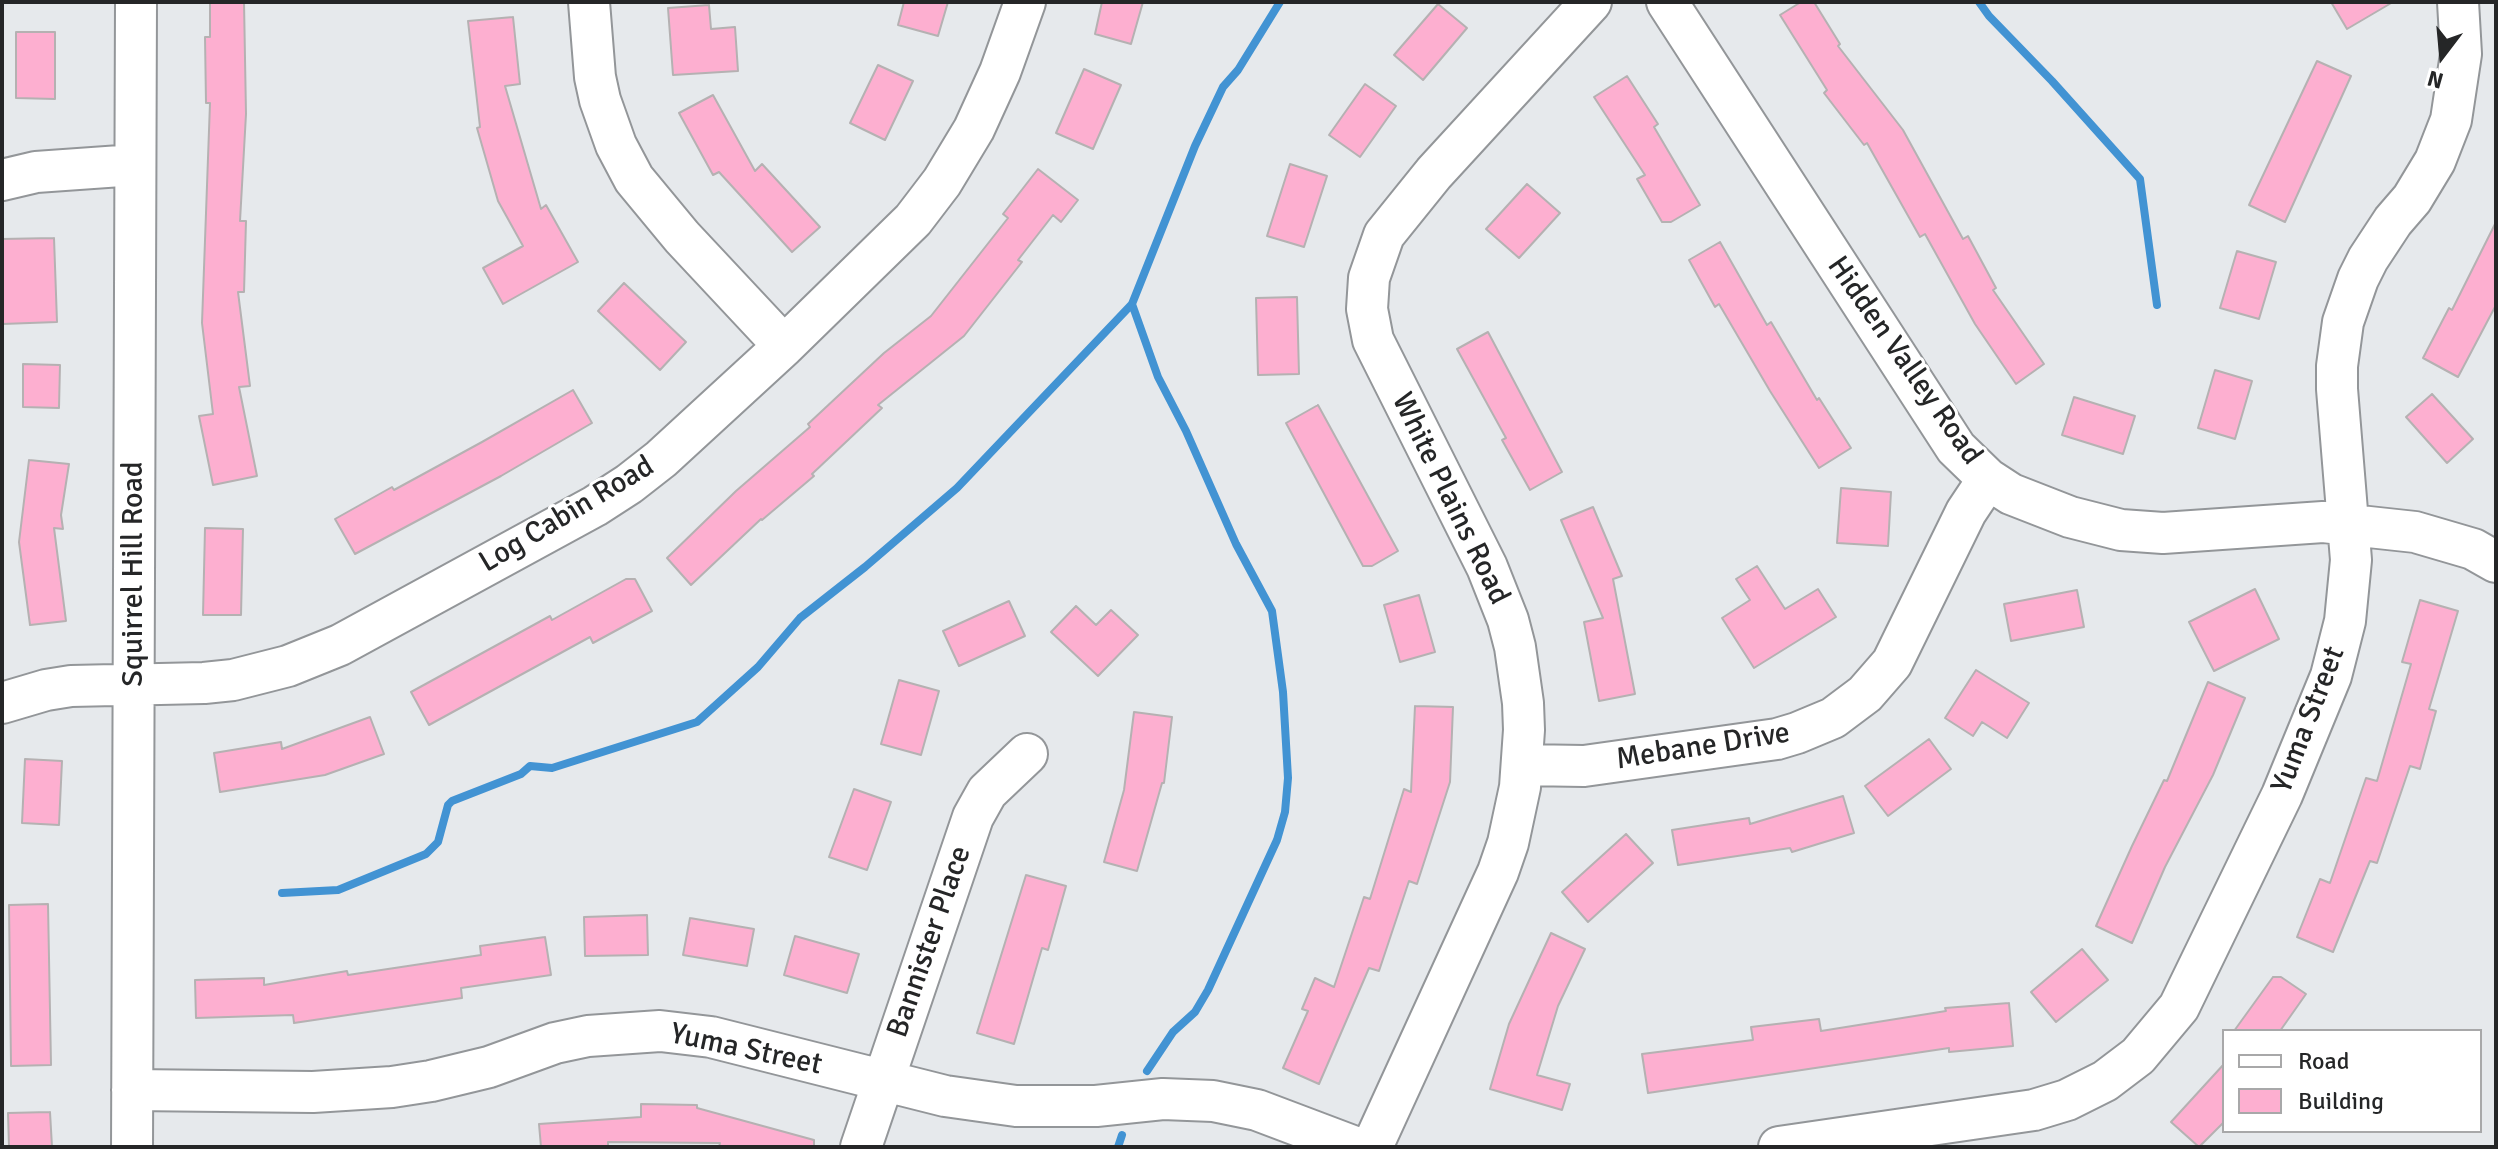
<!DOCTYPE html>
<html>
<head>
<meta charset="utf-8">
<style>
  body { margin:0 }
  #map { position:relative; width:2498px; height:1149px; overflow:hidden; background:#e6e9ec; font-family:Signika,sans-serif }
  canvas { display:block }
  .frame { position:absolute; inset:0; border:4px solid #252627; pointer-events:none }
  .legend { position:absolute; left:2222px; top:1029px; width:260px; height:104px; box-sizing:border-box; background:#fff; border:2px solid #a8a8a9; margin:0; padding:10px 14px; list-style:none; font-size:24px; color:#252627 }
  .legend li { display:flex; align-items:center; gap:16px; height:40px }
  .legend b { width:40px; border:2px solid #a8a8a9 }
  .north { position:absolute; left:2402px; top:16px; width:80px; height:80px; -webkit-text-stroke:6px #fff; paint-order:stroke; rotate:196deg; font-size:22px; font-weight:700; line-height:32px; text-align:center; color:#252627 }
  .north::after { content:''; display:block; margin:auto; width:28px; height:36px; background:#252627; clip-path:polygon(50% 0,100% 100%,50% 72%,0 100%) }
</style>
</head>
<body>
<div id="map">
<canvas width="2498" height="1149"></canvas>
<div class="frame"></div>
<ul class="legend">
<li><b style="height:10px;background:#fff"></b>Road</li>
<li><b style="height:22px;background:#fdafd0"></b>Building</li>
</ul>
<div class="north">N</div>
</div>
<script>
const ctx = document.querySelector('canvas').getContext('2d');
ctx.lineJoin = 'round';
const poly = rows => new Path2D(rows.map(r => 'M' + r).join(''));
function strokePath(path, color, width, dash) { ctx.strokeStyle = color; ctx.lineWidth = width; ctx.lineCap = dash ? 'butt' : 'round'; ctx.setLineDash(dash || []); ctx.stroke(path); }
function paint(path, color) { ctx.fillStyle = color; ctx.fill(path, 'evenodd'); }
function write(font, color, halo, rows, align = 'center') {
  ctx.font = font + ' Signika,sans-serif'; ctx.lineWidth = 6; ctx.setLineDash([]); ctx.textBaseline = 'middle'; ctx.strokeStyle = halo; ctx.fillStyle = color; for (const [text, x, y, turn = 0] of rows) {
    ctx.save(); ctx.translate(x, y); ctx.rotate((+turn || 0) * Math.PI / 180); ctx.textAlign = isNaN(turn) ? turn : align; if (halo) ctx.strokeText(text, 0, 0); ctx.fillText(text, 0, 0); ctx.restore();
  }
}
strokePath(poly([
  [1979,2,1989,16,2052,81,2140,179,2157,305],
  [1132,304,1158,377,1186,431,1236,544,1272,611,1283,692,1288,778,1285,812,1277,840,1208,990,1195,1012,1173,1032,1147,1071],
  [282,893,338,890,426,854,438,842,448,805,452,801,521,774,530,766,552,768,697,722,758,667,800,618,865,567,957,488,1132,304,1195,146,1223,87,1238,70,1280,2],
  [1118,1147,1122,1135]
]), '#4293d3', 8);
const building = poly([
  [210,2,244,2,246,114,240,221,246,221,244,292,238,292,250,386,239,387,257,476,213,485,199,416,213,414,202,323,210,103,206,103,205,37,210,37,210,2],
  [904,2,948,2,938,36,898,25,904,2],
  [1102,2,1143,2,1131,44,1095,34,1102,2],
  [1801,2,1814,2,1840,44,1838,46,1903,130,1963,239,1968,236,1996,288,1993,290,2044,364,2016,384,1975,324,1925,234,1920,237,1867,143,1864,145,1824,93,1827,90,1780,15,1801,2],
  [2331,2,2393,2,2347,29,2331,2],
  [1438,4,1467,28,1423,80,1394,55,1438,4],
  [709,5,711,29,735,27,738,71,673,75,668,8,709,5],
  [513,17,520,84,505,86,541,209,546,205,578,262,503,304,483,268,523,246,498,201,477,128,480,127,468,21,513,17],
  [16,32,55,32,55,99,16,98,16,32],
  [2317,61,2351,76,2285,222,2249,205,2317,61],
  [878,65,913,81,885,140,850,123,878,65],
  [1084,69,1121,85,1093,149,1056,133,1084,69],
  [1627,76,1658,124,1654,127,1700,205,1671,222,1662,222,1637,179,1645,175,1594,97,1627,76],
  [1365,84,1396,106,1360,157,1329,135,1365,84],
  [713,95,755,171,762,164,820,227,792,252,719,172,713,175,679,113,713,95],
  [1290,164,1327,176,1304,247,1267,236,1290,164],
  [1038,169,1078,200,1061,222,1053,215,1018,260,1022,262,964,336,878,405,882,408,812,474,814,476,762,520,761,519,691,585,667,558,736,491,810,427,808,424,884,353,931,316,1008,218,1003,214,1038,169],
  [1527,184,1560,213,1519,258,1486,229,1527,184],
  [2496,222,2496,305,2458,377,2423,358,2449,308,2452,310,2496,222],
  [54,238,57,322,2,324,2,239,54,238],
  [1720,242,1767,325,1771,322,1817,400,1819,398,1851,448,1819,468,1770,391,1719,304,1715,307,1689,260,1720,242],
  [2237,251,2276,262,2259,319,2220,308,2237,251],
  [624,283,686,342,660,370,598,311,624,283],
  [1297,297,1299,374,1258,375,1256,298,1297,297],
  [1488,332,1562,472,1530,490,1502,440,1506,438,1457,349,1488,332],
  [23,364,60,365,59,408,23,407,23,364],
  [2215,370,2252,381,2235,439,2198,428,2215,370],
  [573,390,592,423,501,476,355,554,335,519,392,487,394,490,482,442,573,390],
  [2432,394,2473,439,2447,463,2406,417,2432,394],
  [2074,397,2135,416,2123,454,2062,435,2074,397],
  [1318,405,1398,551,1372,566,1363,566,1286,423,1318,405],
  [29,460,69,464,61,515,63,529,54,528,66,621,30,625,19,542,29,460],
  [1841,488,1891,492,1888,546,1837,543,1841,488],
  [1593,507,1622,576,1613,579,1635,694,1599,701,1584,622,1603,618,1561,520,1593,507],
  [205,528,243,529,241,615,203,615,205,528],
  [1757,566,1785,609,1818,589,1836,617,1754,668,1722,618,1750,600,1736,579,1757,566],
  [626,579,635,579,652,611,593,643,590,637,429,725,411,692,550,616,552,620,626,579],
  [2255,589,2279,639,2214,671,2189,622,2255,589],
  [2077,590,2084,627,2011,641,2004,604,2077,590],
  [1419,595,1435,652,1400,662,1384,605,1419,595],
  [2420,600,2458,611,2429,709,2436,711,2420,769,2410,766,2377,863,2370,861,2333,952,2297,937,2320,879,2330,883,2366,778,2377,781,2411,664,2402,662,2420,600],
  [1009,601,1025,636,959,666,943,631,1009,601],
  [1076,606,1096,625,1111,610,1138,635,1098,676,1051,632,1076,606],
  [1976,670,2029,703,2007,738,1982,722,1973,736,1945,718,1976,670],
  [899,680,939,691,921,755,881,744,899,680],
  [2208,682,2245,698,2213,775,2165,867,2132,943,2096,926,2132,846,2164,780,2167,781,2208,682],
  [1415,706,1453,707,1450,782,1417,884,1409,881,1379,971,1369,968,1319,1084,1283,1068,1308,1011,1302,1009,1315,978,1334,987,1364,897,1370,899,1404,789,1411,792,1415,706],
  [1134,712,1172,717,1164,783,1162,783,1137,871,1104,862,1124,790,1134,712],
  [370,717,384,754,325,775,220,792,214,753,281,742,282,749,370,717],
  [1929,739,1951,769,1888,816,1865,786,1929,739],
  [25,759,62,761,59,825,22,823,25,759],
  [854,789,891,802,867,870,829,857,854,789],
  [1843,796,1854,833,1792,852,1790,848,1678,865,1672,830,1749,818,1750,824,1843,796],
  [1626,834,1653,863,1588,922,1562,892,1626,834],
  [1026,875,1066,886,1048,950,1042,948,1014,1044,977,1033,1026,875],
  [48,904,51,1065,11,1066,9,905,48,904],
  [647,915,648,955,585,956,584,917,647,915],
  [690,918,754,929,747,966,683,955,690,918],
  [1551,933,1585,949,1558,1006,1537,1075,1570,1084,1562,1110,1490,1089,1509,1024,1551,933],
  [795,936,859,954,847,993,784,975,795,936],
  [545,937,551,975,461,988,462,998,294,1023,293,1015,196,1018,195,980,264,978,264,985,347,971,348,975,481,955,480,946,545,937],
  [2082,949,2108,980,2056,1022,2031,992,2082,949],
  [2273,977,2281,977,2306,994,2280,1031,2234,1031,2273,977],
  [2009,1003,2013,1046,1949,1052,1949,1048,1648,1093,1642,1054,1753,1040,1751,1027,1819,1019,1821,1031,1946,1011,1945,1008,2009,1003],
  [2224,1064,2224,1122,2199,1147,2171,1122,2224,1064],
  [641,1104,697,1105,697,1108,814,1140,814,1147,719,1147,720,1143,608,1142,608,1147,541,1147,539,1124,641,1117,641,1104],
  [50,1112,52,1147,9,1147,8,1113,50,1112]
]);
paint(building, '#fdafd0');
strokePath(building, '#b5b1b2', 2);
const minor = poly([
  [589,2,595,77,600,100,616,145,634,179,682,237,784,346],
  [1667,2,1956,448,1988,479,2011,494,2070,517,2121,530,2163,533,2323,522,2415,532,2473,549,2496,562],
  [2,180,36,172,135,165],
  [2,703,46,690,71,686,204,683,233,680,288,666,340,645,595,506,629,484,661,459,784,346,913,220,942,182,974,129,1000,72,1025,2],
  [1523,765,1584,766,1777,739,1797,733,1833,718,1865,694,1892,663,1966,512,1988,479],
  [132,1090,313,1092,392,1087,431,1081,489,1067,555,1043,588,1036,660,1031,711,1037,945,1096,1016,1106,1096,1106,1163,1099,1213,1101,1257,1110,1355,1147],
  [132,1147,136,2],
  [861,1147,973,817,987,792,1027,754],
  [1372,1147,1498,872,1508,843,1520,787,1524,730,1523,703,1515,647,1508,620,1487,567,1373,340,1367,309,1369,278,1384,235,1434,173,1591,2],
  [1779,1147,2034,1110,2067,1100,2105,1081,2138,1056,2179,1007,2282,795,2331,676,2345,621,2351,560,2337,389,2337,366,2343,322,2358,279,2368,259,2393,221,2412,199,2435,161,2451,120,2461,54,2458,2]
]);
strokePath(minor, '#939699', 44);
strokePath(minor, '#fff', 40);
write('30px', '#252627', '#fff', [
  ["Hidden Valley Road",1904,361,55],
  ["White Plains Road",1450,499,64],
  ["Log Cabin Road",567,515,-31],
  ["Squirrel Hill Road",134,574,-90],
  ["Yuma Street",2309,720,-69],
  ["Mebane Drive",1703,747,-9],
  ["Bannister Place",930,942,-71],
  ["Yuma Street",746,1050,12]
]);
</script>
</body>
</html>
